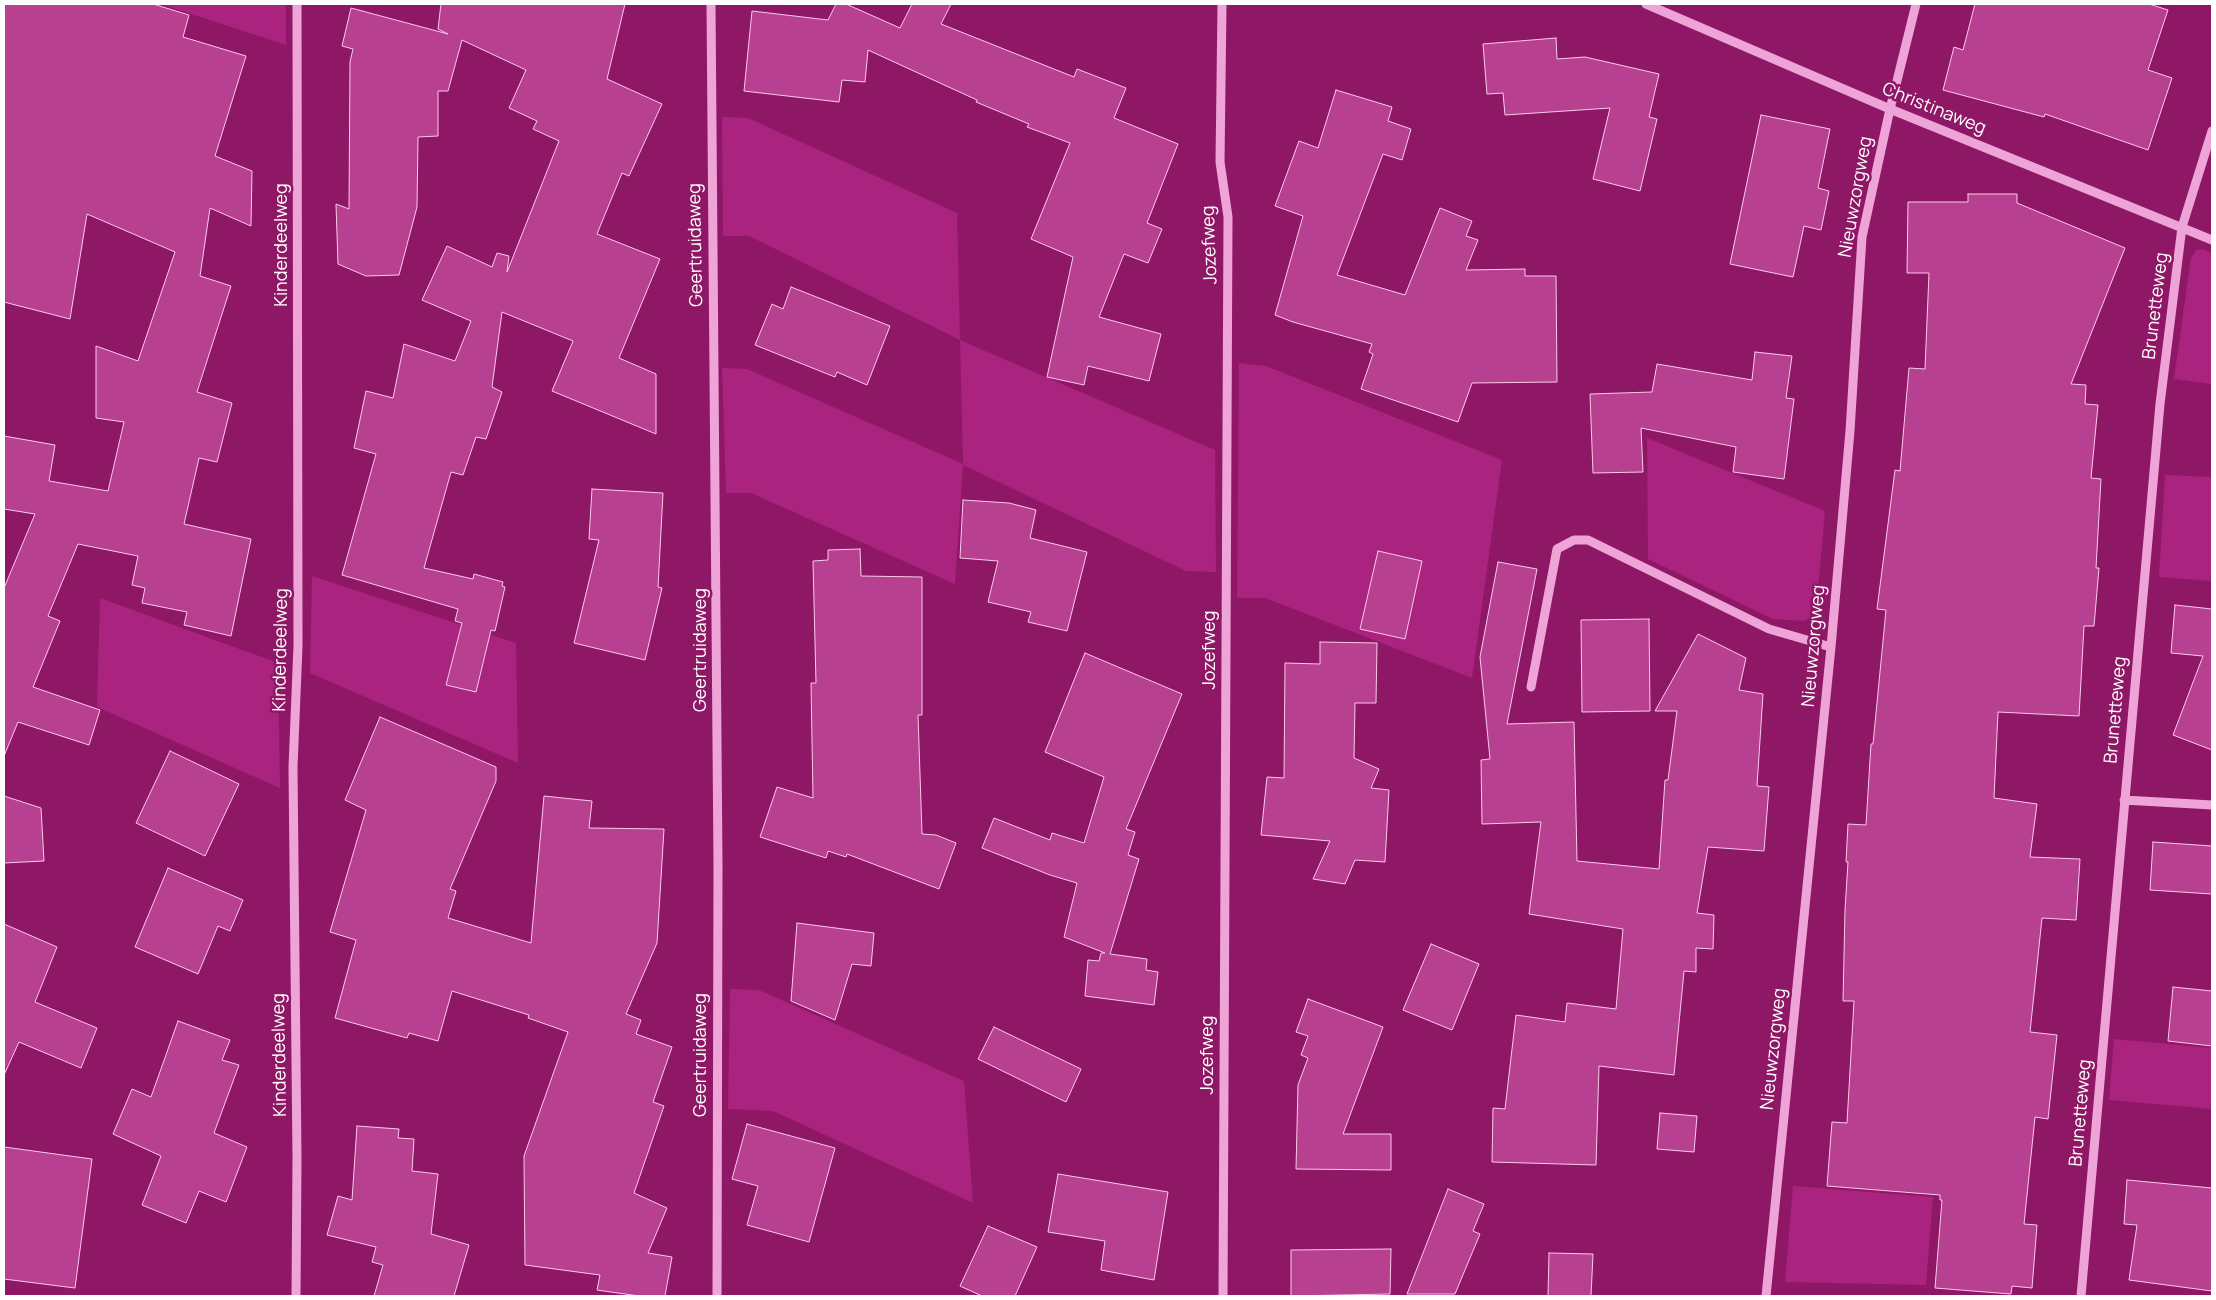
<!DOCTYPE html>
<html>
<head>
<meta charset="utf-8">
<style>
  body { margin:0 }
  #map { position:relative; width:2216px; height:1300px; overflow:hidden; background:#8f1866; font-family:Manrope,sans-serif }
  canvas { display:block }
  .frame { position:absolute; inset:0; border:5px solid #fff; pointer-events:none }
</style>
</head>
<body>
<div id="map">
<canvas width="2216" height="1300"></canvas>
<div class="frame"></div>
</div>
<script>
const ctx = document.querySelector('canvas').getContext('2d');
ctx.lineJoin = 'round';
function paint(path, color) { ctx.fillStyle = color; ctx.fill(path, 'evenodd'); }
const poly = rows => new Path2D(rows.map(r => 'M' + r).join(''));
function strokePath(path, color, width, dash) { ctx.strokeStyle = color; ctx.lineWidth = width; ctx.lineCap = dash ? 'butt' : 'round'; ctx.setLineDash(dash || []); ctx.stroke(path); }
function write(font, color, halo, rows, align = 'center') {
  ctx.font = font + ' Manrope,sans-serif'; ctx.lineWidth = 5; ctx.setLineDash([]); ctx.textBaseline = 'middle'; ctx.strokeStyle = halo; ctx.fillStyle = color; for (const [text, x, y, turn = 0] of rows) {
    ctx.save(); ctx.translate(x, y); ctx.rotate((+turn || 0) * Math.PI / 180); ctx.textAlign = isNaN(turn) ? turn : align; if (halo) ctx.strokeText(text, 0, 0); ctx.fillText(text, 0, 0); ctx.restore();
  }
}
paint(poly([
  [161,4,286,4,286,45],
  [722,117,748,118,957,213,960,340,1215,450,1216,572,1186,571,963,465,955,584,751,493,726,493,722,368,747,369,963,464,960,340,749,236,723,236],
  [2203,249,2212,253,2212,384,2174,379,2191,258,2196,250],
  [1239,363,1266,366,1502,460,1472,678,1265,598,1237,598],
  [1647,438,1825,511,1816,612,1810,618,1804,621,1773,619,1648,559],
  [2165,475,2212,477,2212,581,2159,577],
  [312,576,516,643,518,763,310,673],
  [100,598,278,663,280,788,97,707],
  [730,989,759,990,964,1081,973,1203,773,1111,728,1109],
  [2114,1039,2212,1048,2212,1109,2109,1100],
  [1793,1186,1933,1197,1926,1285,1785,1282]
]), '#aa237e');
const building = poly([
  [4,4,153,4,189,15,183,37,246,56,215,156,252,171,251,226,210,208,200,276,231,286,197,392,232,403,217,462,199,458,184,524,251,539,231,636,184,625,187,612,142,603,145,588,132,585,138,556,78,544,48,616,60,621,33,687,100,710,89,745,18,722,4,756,4,588,35,514,4,509,4,436,55,445,49,481,108,491,124,422,96,418,96,346,138,361,175,252,87,214,70,319,4,302,4,4],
  [441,4,625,4,607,79,662,104,629,176,622,173,597,234,660,259,619,358,656,374,656,434,552,391,573,341,502,312,492,387,502,392,486,439,476,437,463,475,451,472,424,568,473,579,474,574,503,582,502,586,505,587,495,631,491,630,476,692,446,685,462,623,455,621,458,609,342,575,376,454,354,448,366,391,393,398,404,344,455,361,471,321,422,300,447,246,492,267,497,253,509,256,507,272,559,141,533,129,537,121,509,108,526,70,462,40,448,91,438,91,438,136,418,137,417,207,399,275,366,276,338,264,336,204,349,209,350,62,353,49,342,46,351,8,448,34,438,29,441,4],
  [836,4,846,4,900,28,912,4,951,4,941,24,1074,77,1077,69,1126,88,1114,118,1178,144,1147,223,1162,229,1148,263,1124,254,1099,317,1161,334,1149,381,1088,366,1084,385,1047,377,1073,257,1031,239,1070,143,1027,127,1029,124,976,102,977,100,868,50,865,82,842,80,839,102,744,91,752,11,828,20,836,4],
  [1975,4,2149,4,2168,10,2148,70,2172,78,2148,150,2045,114,2044,117,1943,90,1954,47,1963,50,1975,4],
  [1556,38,1557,59,1585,57,1659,74,1649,117,1657,119,1640,191,1593,179,1610,108,1505,115,1503,93,1487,94,1483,44,1556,38],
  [1336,90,1392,107,1388,121,1411,129,1402,160,1383,154,1337,275,1405,295,1440,208,1472,221,1466,236,1478,240,1466,270,1525,269,1525,276,1556,276,1557,382,1472,383,1458,422,1361,389,1373,354,1369,352,1372,344,1293,322,1275,315,1303,216,1275,206,1299,141,1318,148,1336,90],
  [1761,115,1830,129,1818,188,1829,191,1821,230,1804,226,1793,277,1730,264,1761,115],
  [1968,194,2017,194,2017,203,2125,248,2071,384,2086,385,2085,404,2098,405,2091,478,2101,479,2096,568,2099,568,2094,626,2084,626,2079,716,1998,712,1994,798,2037,804,2030,857,2080,859,2076,920,2042,918,2030,1032,2057,1035,2048,1119,2035,1117,2024,1224,2037,1225,2032,1288,2012,1286,2011,1294,1935,1288,1942,1200,1940,1200,1940,1195,1827,1186,1832,1122,1847,1123,1854,1001,1843,1001,1845,910,1848,862,1846,862,1848,824,1866,825,1871,744,1873,744,1886,610,1877,609,1895,470,1900,471,1909,368,1925,369,1929,273,1907,273,1908,202,1968,202,1968,194],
  [791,287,890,326,867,385,837,372,835,377,755,345,772,304,783,309,791,287],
  [1755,352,1792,356,1786,398,1794,399,1784,479,1733,472,1736,447,1641,428,1643,472,1593,473,1590,394,1652,392,1657,364,1752,380,1755,352],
  [592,489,663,493,658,587,662,588,645,660,574,643,599,540,589,539,592,489],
  [963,500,1009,503,1036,510,1030,538,1087,552,1067,631,1028,622,1031,612,988,602,998,561,960,558,963,500],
  [860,549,861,576,922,577,922,715,918,715,922,834,936,835,956,843,939,889,847,854,846,857,828,851,826,858,760,837,777,787,813,798,811,683,816,683,813,561,828,560,828,550,860,549],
  [1378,551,1422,561,1405,639,1360,629,1378,551],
  [1498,562,1537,569,1507,724,1574,722,1577,861,1659,869,1665,780,1668,780,1677,711,1655,711,1698,634,1746,658,1739,690,1763,694,1757,786,1769,787,1764,851,1708,847,1697,913,1714,915,1713,949,1696,948,1696,972,1684,971,1674,1075,1599,1066,1596,1165,1492,1162,1493,1108,1505,1109,1516,1015,1565,1022,1567,1003,1616,1009,1623,929,1529,914,1541,822,1482,824,1481,760,1490,759,1480,657,1498,562],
  [2175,605,2212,609,2212,750,2173,735,2203,656,2171,653,2175,605],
  [1649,619,1650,711,1582,712,1581,620,1649,619],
  [1320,642,1377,643,1376,703,1355,703,1354,758,1379,769,1371,788,1389,790,1385,862,1355,860,1345,884,1313,879,1330,841,1261,835,1267,777,1284,778,1285,663,1320,664,1320,642],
  [1085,653,1182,694,1126,829,1135,832,1128,855,1139,859,1110,954,1147,959,1146,970,1158,972,1154,1005,1085,996,1088,960,1099,961,1101,953,1105,953,1064,937,1077,883,1050,875,982,848,994,818,1050,840,1052,833,1084,843,1104,777,1045,752,1085,653],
  [380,717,496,767,496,781,450,889,456,891,448,918,531,943,544,796,592,801,589,828,664,829,657,943,626,1014,641,1020,636,1034,672,1047,653,1102,664,1106,634,1193,667,1208,648,1253,672,1257,665,1296,639,1296,597,1290,600,1275,525,1265,524,1156,568,1032,528,1018,529,1015,452,991,438,1041,409,1033,407,1038,335,1018,356,940,330,932,366,810,345,800,380,717],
  [170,751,239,784,205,856,136,823,170,751],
  [4,796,41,808,44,861,4,863,4,796],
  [2153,842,2212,846,2212,894,2150,890,2153,842],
  [168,868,243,900,230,931,218,926,198,974,135,947,168,868],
  [797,923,874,933,871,966,852,964,835,1020,791,1001,797,923],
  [4,924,57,947,35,1002,97,1028,81,1068,19,1042,4,1075,4,924],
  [1431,944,1479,964,1452,1030,1403,1010,1431,944],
  [2173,987,2212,991,2212,1046,2168,1041,2173,987],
  [1308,999,1383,1027,1343,1134,1391,1134,1391,1170,1296,1169,1298,1085,1308,1058,1301,1055,1308,1036,1296,1032,1308,999],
  [178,1021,230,1040,222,1060,239,1065,214,1133,247,1147,226,1202,199,1191,186,1223,142,1205,161,1156,113,1134,132,1089,151,1097,178,1021],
  [994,1027,1081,1069,1066,1102,978,1059,994,1027],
  [1660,1113,1697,1116,1694,1152,1657,1149,1660,1113],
  [747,1124,835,1148,809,1242,747,1225,758,1186,732,1179,747,1124],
  [357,1126,399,1129,398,1138,414,1139,412,1171,438,1174,431,1234,469,1245,454,1296,374,1296,383,1265,372,1262,376,1247,327,1235,338,1196,352,1200,357,1126],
  [4,1147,92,1159,75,1288,4,1279,4,1147],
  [1058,1174,1168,1192,1154,1280,1101,1270,1105,1241,1048,1232,1058,1174],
  [2127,1180,2212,1188,2212,1291,2129,1280,2137,1225,2124,1224,2127,1180],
  [1448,1189,1484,1204,1473,1231,1480,1234,1455,1294,1407,1294,1448,1189],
  [988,1226,1037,1247,1015,1296,982,1296,960,1286,988,1226],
  [1391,1249,1390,1294,1291,1296,1291,1250,1391,1249],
  [1549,1253,1593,1254,1591,1296,1548,1296,1549,1253]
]);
paint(building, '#b74090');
strokePath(building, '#fbcaeb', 1);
strokePath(poly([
  [711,4,718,866,717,1296],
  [1222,4,1220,162,1228,217,1223,1296],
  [1646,4,1890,109,2212,240],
  [1531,687,1557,549,1574,540,1588,540,1769,629,1831,647],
  [2124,800,2212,805],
  [296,1296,297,1158,293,767,298,646,297,4],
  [1766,1296,1831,647,1850,431,1862,237,1890,109,1916,4],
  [2081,1296,2160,404,2182,227,2212,131]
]), '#efa4d7', 9);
write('18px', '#fff', '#8f1866', [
  ["Christinaweg",1934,109,22],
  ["Nieuwzorgweg",1856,197,-80],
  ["Kinderdeelweg",282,245,-90],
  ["Geertruidaweg",696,245,-91],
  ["Jozefweg",1210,245,-92],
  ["Brunetteweg",2156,306,-83],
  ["Nieuwzorgweg",1814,646,-85],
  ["Kinderdeelweg",281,650,-89],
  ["Geertruidaweg",701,650,-90],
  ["Jozefweg",1210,650,-90],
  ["Brunetteweg",2116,710,-85],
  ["Nieuwzorgweg",1774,1049,-84],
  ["Kinderdeelweg",280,1055,-91],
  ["Geertruidaweg",701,1055,-90],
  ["Jozefweg",1208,1055,-90],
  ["Brunetteweg",2081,1113,-85]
]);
</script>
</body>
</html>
